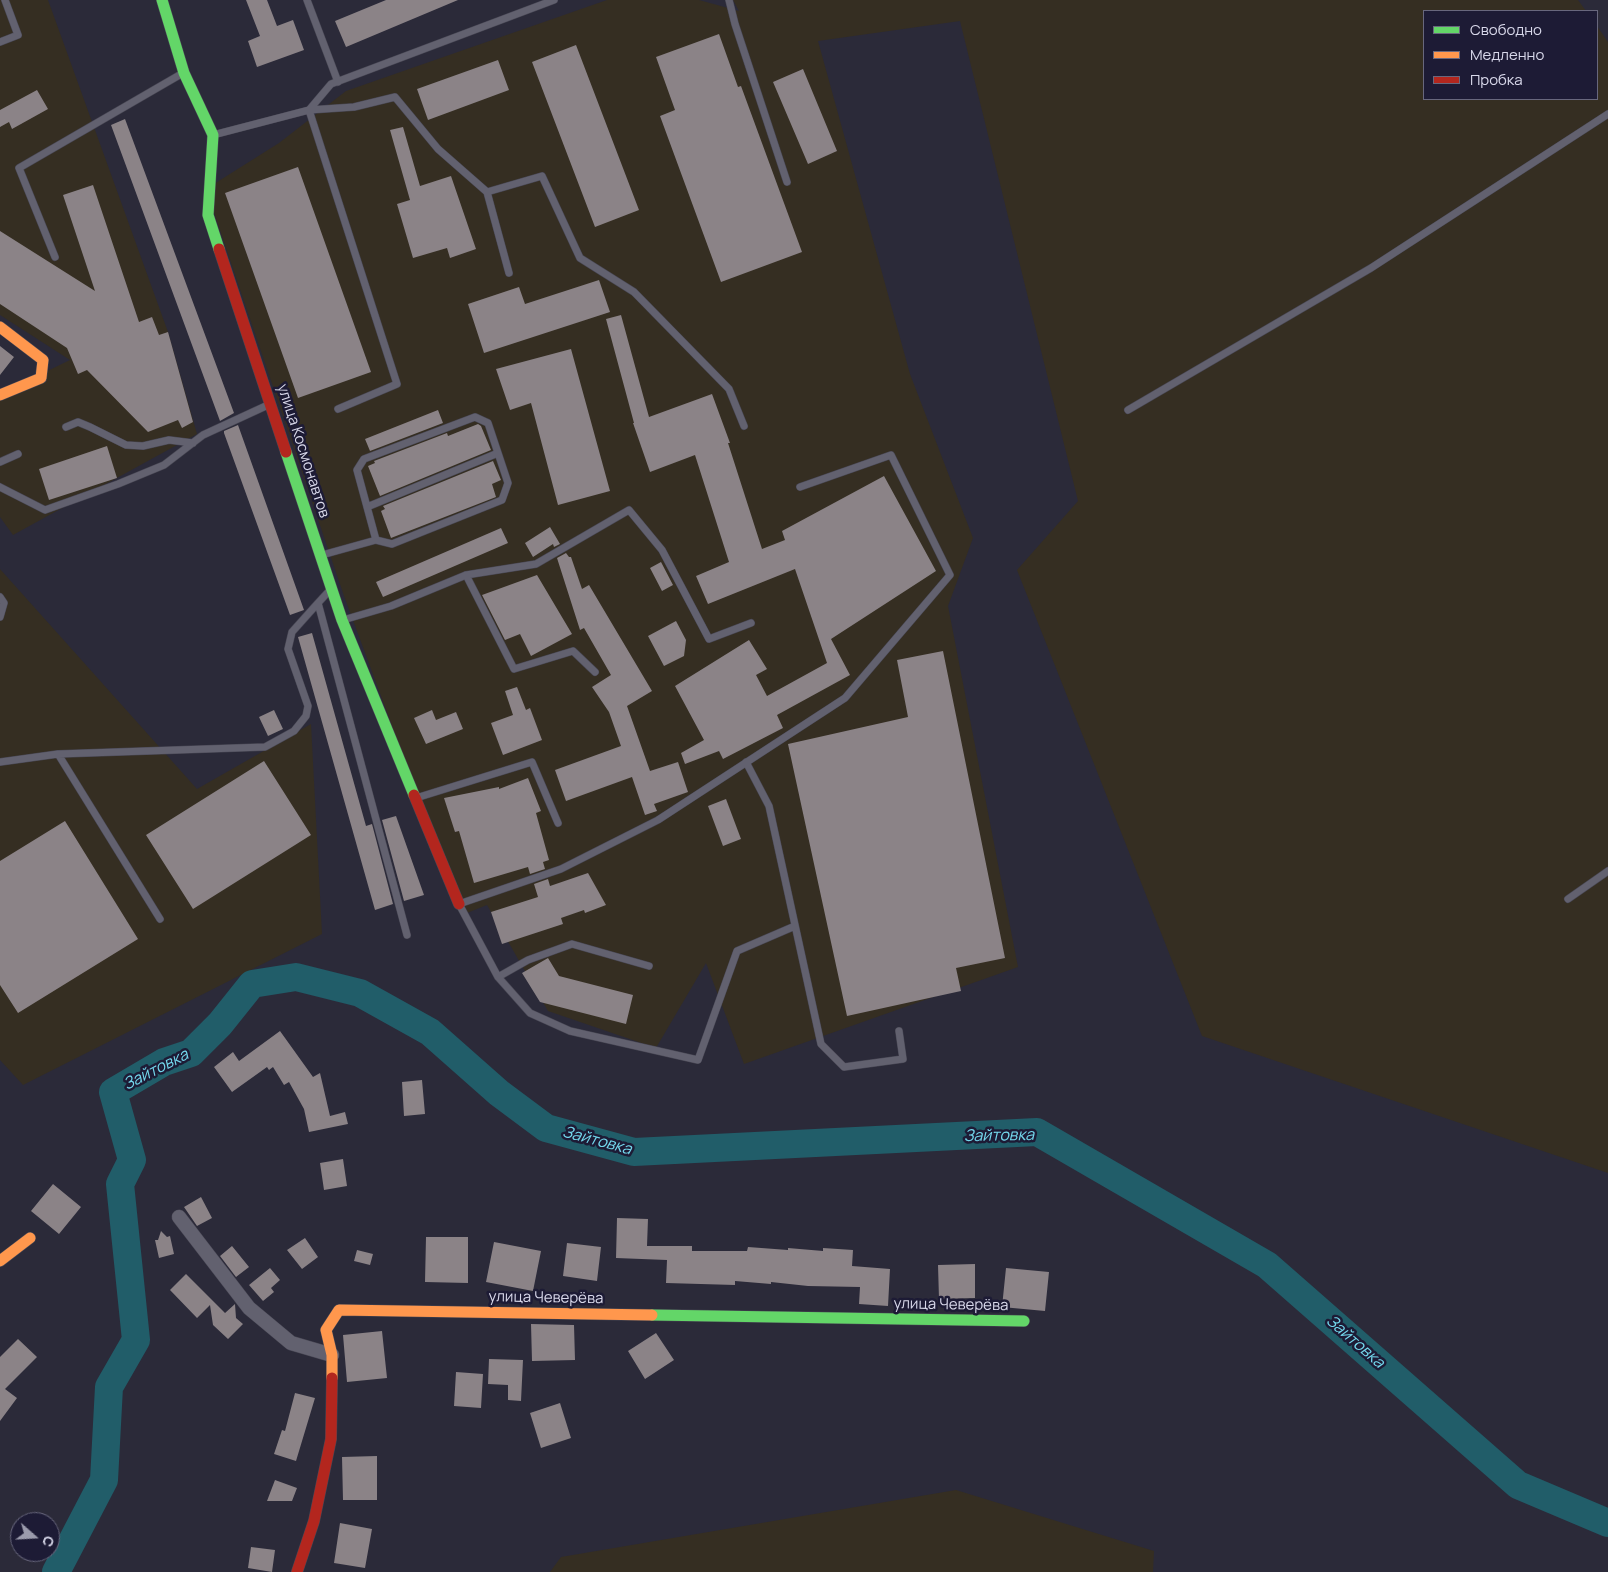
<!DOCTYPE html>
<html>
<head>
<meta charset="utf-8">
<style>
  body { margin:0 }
  #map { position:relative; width:1608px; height:1572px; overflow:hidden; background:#2b2a39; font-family:Manrope,sans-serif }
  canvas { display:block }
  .legend { position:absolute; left:1423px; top:10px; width:175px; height:90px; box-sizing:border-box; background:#1d1b35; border:1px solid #68677d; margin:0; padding:6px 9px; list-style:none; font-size:15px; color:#d8d8ea }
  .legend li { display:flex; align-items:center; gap:10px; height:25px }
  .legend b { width:25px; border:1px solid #68677d }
  .north { position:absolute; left:10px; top:1512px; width:50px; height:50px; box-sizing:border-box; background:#1d1b35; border:1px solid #68677d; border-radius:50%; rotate:109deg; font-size:14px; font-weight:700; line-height:20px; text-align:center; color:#d8d8ea }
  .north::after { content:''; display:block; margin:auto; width:18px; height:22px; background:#9b9bac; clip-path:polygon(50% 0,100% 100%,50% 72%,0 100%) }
</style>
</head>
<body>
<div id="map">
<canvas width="1608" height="1572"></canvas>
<ul class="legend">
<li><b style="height:6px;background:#63d668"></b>Свободно</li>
<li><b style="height:6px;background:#ff974d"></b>Медленно</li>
<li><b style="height:6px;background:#b3261e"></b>Пробка</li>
</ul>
<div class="north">С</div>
</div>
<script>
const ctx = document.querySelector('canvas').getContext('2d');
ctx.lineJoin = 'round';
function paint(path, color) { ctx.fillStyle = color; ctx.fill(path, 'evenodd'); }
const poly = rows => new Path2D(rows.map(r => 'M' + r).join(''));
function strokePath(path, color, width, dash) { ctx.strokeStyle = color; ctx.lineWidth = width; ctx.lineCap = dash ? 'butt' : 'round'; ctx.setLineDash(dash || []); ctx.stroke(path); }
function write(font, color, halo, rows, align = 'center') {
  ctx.font = font + ' Manrope,sans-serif'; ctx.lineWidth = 5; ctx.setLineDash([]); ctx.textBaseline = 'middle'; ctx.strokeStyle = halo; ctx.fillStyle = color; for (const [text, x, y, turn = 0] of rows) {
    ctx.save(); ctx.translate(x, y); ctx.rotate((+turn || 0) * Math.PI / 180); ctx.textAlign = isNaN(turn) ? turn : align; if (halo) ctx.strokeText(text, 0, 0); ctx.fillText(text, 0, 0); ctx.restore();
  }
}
paint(poly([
  [0,0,48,0,168,332,197,434,13,535,0,517,0,394,70,360,0,315],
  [607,0,699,0,739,11,733,0,1578,0,1586,11,1424,11,1424,99,1597,99,1597,26,1608,42,1608,1173,1202,1036,1017,570,1078,501,960,21,818,41,910,374,973,538,948,606,1018,967,744,1064,706,963,656,1048,548,1011,487,905,462,915,344,596,206,189,279,143,346,91],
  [0,569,197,789,311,724,322,934,23,1085,0,1060],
  [956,1490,1154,1551,1153,1572,550,1572,561,1557]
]), '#352e22');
strokePath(poly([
  [56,1572,104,1480,109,1387,136,1340,120,1184,132,1160,113,1092,164,1062,191,1053,220,1024,252,984,296,977,360,993,430,1032,499,1093,546,1128,634,1152,1037,1132,1267,1265,1518,1485,1608,1523]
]), '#215d69', 28);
paint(poly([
  [246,0,267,0,277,26,293,20,304,50,257,67,248,41,260,36],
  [386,0,458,0,346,47,335,21],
  [719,34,738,87,741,86,802,252,721,282,660,116,675,110,656,57],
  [576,45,639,210,595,227,532,62],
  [498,60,509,90,428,120,417,89],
  [803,69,837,151,808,164,773,82],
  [37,90,48,109,12,129,9,122,0,127,0,110],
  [125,119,234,413,220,421,111,125],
  [403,127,420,186,451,176,476,249,450,258,447,248,413,258,397,204,410,200,390,130],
  [298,167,371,372,298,398,225,193],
  [93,185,139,322,152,317,159,335,168,332,193,422,182,428,178,420,148,432,87,370,78,374,67,348,0,304,0,231,95,291,63,195],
  [599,280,610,312,484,353,468,304,519,287,525,304],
  [621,315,649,417,712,394,730,443,728,443,762,549,785,540,782,531,884,476,936,571,831,639,850,675,777,715,783,728,723,759,719,751,685,764,681,753,704,740,675,686,749,640,767,669,756,675,767,696,827,663,795,569,708,604,696,576,729,562,695,455,650,472,633,423,634,423,606,319],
  [0,346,14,357,0,375],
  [571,349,610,491,558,505,531,403,510,410,496,369],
  [438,410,443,423,370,451,365,439],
  [478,424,481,426,491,450,380,496,368,466,375,463,374,461,447,433,448,436],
  [238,425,304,610,290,615,224,433,224,431],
  [107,446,117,478,49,500,39,469],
  [493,461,501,480,492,484,496,497,391,538,381,511,385,509,383,506],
  [550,527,560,544,554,547,553,544,533,557,525,543],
  [501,528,508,543,383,597,376,582],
  [566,553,569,557,571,557,582,589,589,585,652,691,627,706,650,771,678,762,688,792,654,804,657,811,645,815,632,777,566,801,555,770,621,746,609,712,592,687,611,675,584,628,580,630,557,558],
  [661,562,673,585,662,591,650,568],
  [537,575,572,634,531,656,520,634,505,640,482,595],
  [676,621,686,640,684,656,664,666,648,636],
  [312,633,366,826,372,824,393,904,375,910,298,637],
  [943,651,1005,958,956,968,961,991,847,1016,788,744,908,717,897,660],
  [517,687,526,710,530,708,542,740,503,755,491,723,513,715,505,691],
  [274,710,283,729,268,736,259,717],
  [432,710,436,720,456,712,463,729,426,744,414,718],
  [264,761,311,835,193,909,146,835],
  [528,778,541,811,536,813,549,860,543,862,545,869,530,874,528,867,474,883,459,831,455,832,444,798,499,787,499,789],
  [726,799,741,839,723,846,708,806],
  [396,816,424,895,404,901,382,820],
  [65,821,138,939,18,1013,0,985,0,861],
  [588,873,606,905,585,913,584,910,561,918,563,924,502,944,491,912,538,897,534,884,548,879,550,886],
  [548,958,559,976,633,995,626,1024,540,1002,522,973],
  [280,1031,313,1077,320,1073,330,1116,345,1112,348,1124,309,1132,304,1109,289,1082,284,1085,273,1067,269,1070,267,1067,232,1092,214,1067,233,1052,239,1061],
  [422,1080,425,1114,404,1116,402,1082],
  [343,1159,347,1186,324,1190,320,1163],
  [53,1184,81,1207,59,1234,31,1211],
  [201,1197,212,1218,197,1226,184,1207],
  [617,1218,648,1219,647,1246,692,1246,692,1251,747,1251,748,1247,788,1250,788,1248,823,1251,823,1248,853,1250,852,1266,890,1269,888,1306,859,1304,860,1287,808,1286,771,1282,771,1284,735,1281,735,1285,666,1283,667,1260,616,1258],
  [161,1231,167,1237,170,1236,174,1254,159,1258,155,1240,158,1240],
  [426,1237,468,1237,468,1283,425,1282],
  [305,1238,318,1257,302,1269,287,1250],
  [494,1242,541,1251,533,1291,486,1282],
  [567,1243,601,1247,597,1281,563,1276],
  [232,1246,249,1267,236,1277,220,1256],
  [357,1250,373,1254,370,1265,354,1261],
  [975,1264,975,1298,939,1299,938,1265],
  [270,1268,280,1280,271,1288,274,1292,263,1301,249,1285],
  [1006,1268,1049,1272,1045,1311,1002,1307],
  [186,1274,225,1313,235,1304,236,1318,243,1324,228,1339,213,1325,210,1305,197,1318,170,1290],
  [531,1324,574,1325,575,1360,532,1361],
  [382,1331,387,1378,347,1382,343,1335],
  [656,1333,674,1360,645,1379,628,1351],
  [18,1339,37,1357,5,1389,17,1398,0,1421,0,1357],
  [489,1359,523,1360,521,1401,508,1400,508,1385,488,1384],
  [456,1372,483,1374,481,1408,454,1406],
  [295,1393,315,1398,296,1461,274,1454,282,1430,285,1431],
  [560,1403,571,1438,541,1448,530,1413],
  [377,1456,377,1500,343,1500,342,1457],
  [275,1480,297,1488,292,1501,267,1501],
  [340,1523,372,1529,365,1568,334,1563],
  [251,1547,275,1550,272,1572,248,1568]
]), '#8b8387');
const lane = poly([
  [307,0,338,82],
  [729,0,735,24,787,182],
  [0,42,18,35,5,0],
  [213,135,309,110,331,84,554,0],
  [487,192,542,176,580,258,634,292,729,389,744,426],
  [55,257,19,168,183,73],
  [338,409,397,384,309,110,354,107,395,97,438,149,487,192,509,273],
  [1128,410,1371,268,1608,114],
  [66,427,78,422,90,427,126,445,143,446,169,440,193,443],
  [0,462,18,454],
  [0,487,45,510,118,484,164,465,203,435,268,405],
  [367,507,498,453],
  [322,555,376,540,392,544,502,500,508,483,488,423,475,417,364,459,357,470,376,540],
  [466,575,536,564,629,510,662,550,709,639,751,623],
  [330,590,318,603,407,935],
  [0,597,4,603,0,617],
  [343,620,391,606,466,575,514,669,573,651,595,672],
  [58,754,265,747,294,731,306,716,308,706,288,649,292,632,318,603],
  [0,762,58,754,160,919],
  [746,762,769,806,821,1044,844,1067,903,1059,899,1031],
  [416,798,532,762,558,823],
  [1568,899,1608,871],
  [795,926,737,951,698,1060,570,1031,530,1013,498,977,459,904,561,869,658,820,845,698,950,575,891,455,800,487],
  [498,977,528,960,572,944,649,966]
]);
const street = poly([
  [179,1217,249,1308,291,1343,332,1355]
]);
const fast = poly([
  [162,0,184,73,213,135,208,215,219,249],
  [286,452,342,620,414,795],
  [652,1315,1024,1321]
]);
const slow = poly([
  [0,327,43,360,41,378,0,395],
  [0,1261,30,1238],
  [332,1378,332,1355,326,1330,339,1310,652,1315]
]);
const jam = poly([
  [219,249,286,452],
  [414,795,459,904],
  [297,1572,314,1521,331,1439,332,1378]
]);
strokePath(lane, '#484754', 8);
strokePath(street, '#484754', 15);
strokePath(fast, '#484754', 12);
strokePath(slow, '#484754', 12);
strokePath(jam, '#484754', 12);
strokePath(lane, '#62616f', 7);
strokePath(street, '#62616f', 14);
strokePath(fast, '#63d668', 11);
strokePath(slow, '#ff974d', 11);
strokePath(jam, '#b3261e', 11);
write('15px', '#d8d8ea', '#1d1b35', [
  ["улица Космонавтов",303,451,72],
  ["улица Чеверёва",546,1298,1],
  ["улица Чеверёва",951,1305,1]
]);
write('italic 16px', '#74d8ed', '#1d1b35', [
  ["Зайтовка",156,1070,-27],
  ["Зайтовка",999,1136,-1],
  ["Зайтовка",597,1141,15],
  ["Зайтовка",1355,1342,41]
]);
</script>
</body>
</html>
